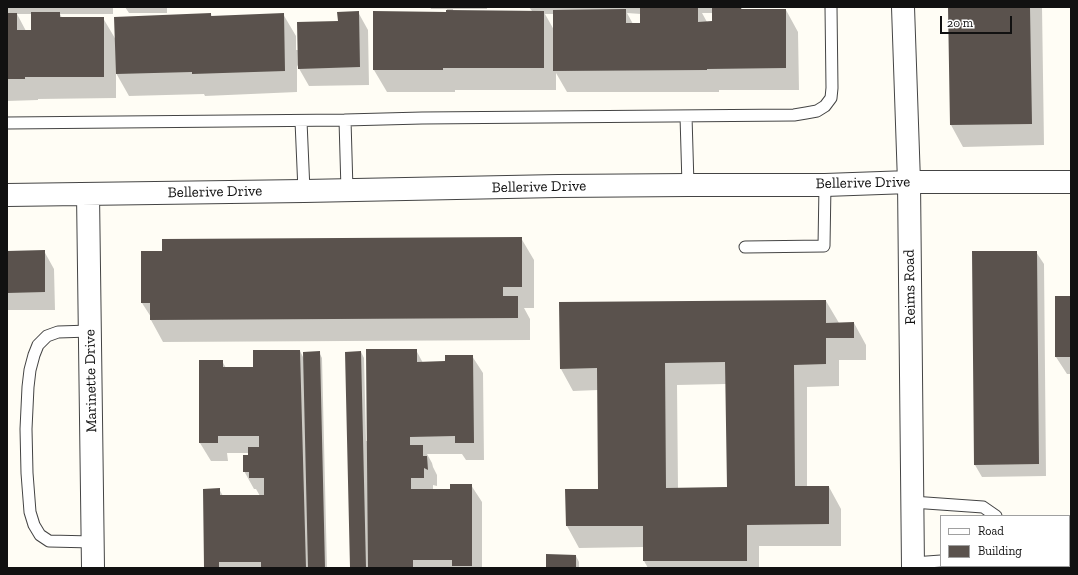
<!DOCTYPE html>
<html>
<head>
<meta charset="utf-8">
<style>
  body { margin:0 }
  #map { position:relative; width:1078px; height:575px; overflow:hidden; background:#fffdf5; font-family:"Zilla Slab",serif }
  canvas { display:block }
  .frame { position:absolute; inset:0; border:8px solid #111; pointer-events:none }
  .legend { position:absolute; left:940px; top:515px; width:130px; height:52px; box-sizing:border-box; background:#fff; border:1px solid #a0a0a0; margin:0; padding:5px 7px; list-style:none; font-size:12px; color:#111 }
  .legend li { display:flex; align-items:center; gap:8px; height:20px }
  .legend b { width:20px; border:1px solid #a0a0a0 }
  .scale { position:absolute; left:940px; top:16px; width:72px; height:18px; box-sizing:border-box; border:2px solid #111; border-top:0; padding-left:5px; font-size:12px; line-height:14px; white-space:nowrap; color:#111; -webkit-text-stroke:3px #fff; paint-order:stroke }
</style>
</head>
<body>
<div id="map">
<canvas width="1078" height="575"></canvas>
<div class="frame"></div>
<ul class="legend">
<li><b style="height:5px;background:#fff"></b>Road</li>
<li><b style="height:11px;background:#5a524d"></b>Building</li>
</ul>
<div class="scale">20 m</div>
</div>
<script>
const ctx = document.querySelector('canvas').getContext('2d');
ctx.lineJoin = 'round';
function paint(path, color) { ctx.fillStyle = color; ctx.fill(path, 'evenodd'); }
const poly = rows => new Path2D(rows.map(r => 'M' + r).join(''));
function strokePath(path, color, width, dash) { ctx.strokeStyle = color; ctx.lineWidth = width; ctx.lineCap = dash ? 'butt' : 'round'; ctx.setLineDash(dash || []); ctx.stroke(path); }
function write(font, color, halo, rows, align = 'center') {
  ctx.font = font + ' "Zilla Slab",serif'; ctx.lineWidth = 4; ctx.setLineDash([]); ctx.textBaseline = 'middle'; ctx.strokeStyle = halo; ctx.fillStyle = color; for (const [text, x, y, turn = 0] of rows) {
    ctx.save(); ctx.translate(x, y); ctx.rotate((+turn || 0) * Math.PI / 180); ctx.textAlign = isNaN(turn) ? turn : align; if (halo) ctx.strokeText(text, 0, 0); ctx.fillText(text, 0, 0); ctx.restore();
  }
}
paint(poly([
  [7,7,113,7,113,14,60,14,62,18,103,18,116,40,211,14,212,17,283,14,296,36,296,50,298,50,339,22,358,12,368,30,369,85,309,86,297,65,297,92,205,96,204,94,129,96,116,73,116,98,38,99,38,100,7,101],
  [17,14,32,14,32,31,26,31],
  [125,7,167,7,167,13,129,13],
  [430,7,487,7,487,9,453,9,453,11,532,11,529,7,741,7,743,10,786,10,798,32,799,90,719,90,719,92,567,92,556,73,556,90,455,90,455,92,387,92,374,70,447,13,447,9,431,9],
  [627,13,641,14,641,24,633,24],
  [702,13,713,13,713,22,707,22],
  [545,14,554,14,554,30],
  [949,7,1042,7,1044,145,963,147,951,125],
  [521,238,534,260,534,308,524,308,530,319,530,340,163,342,151,320,151,317,142,303],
  [44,251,54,269,55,310,7,310,7,252],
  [1036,252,1044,264,1046,476,982,477,975,465],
  [1071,297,1071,374,1067,374,1056,357],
  [826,301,839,323,854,323,866,345,866,360,839,360,839,386,807,387,807,487,829,487,841,509,841,546,759,546,759,568,648,568,644,561,644,547,579,548,567,526,566,490,599,490,598,390,573,391,561,369],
  [726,384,728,488,678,488,677,385],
  [416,350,423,363,447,362,472,356,483,373,484,460,466,460,462,454,427,454,432,463,433,467,437,475,437,486,433,485,433,490,451,490,471,485,482,502,482,568,351,568,361,352,364,358,366,441,368,441],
  [300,351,304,359,319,352,322,358,327,568,206,568,205,566,219,489,223,496,260,496,256,489,254,489,244,471,249,453,227,453,228,461,211,461,200,443,200,361,222,361,226,368,254,368],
  [576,556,579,562,579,568,547,568,547,567]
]), '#0003');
paint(poly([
  [640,7,698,7,698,22,712,21,712,7,741,7,741,9,786,9,786,68,707,69,707,70,553,71,553,10,626,9,626,23,640,23],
  [948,7,1030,7,1032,124,950,125],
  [446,10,544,11,544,68,443,68,443,70,373,70,373,11,446,12],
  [359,11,360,67,298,69,297,22,338,21,337,12],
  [31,12,60,12,60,17,104,17,104,77,25,77,25,79,7,79,7,13,17,13,17,30,31,30],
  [211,13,211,16,284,13,285,71,192,74,192,72,116,74,114,17],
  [522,237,522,287,503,287,503,296,518,296,518,318,150,320,150,303,141,303,141,251,162,251,162,239],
  [45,250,45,292,7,293,7,251],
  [972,251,1037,251,1039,464,974,465],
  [1055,296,1071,296,1071,357,1055,357],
  [826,300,826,323,854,322,854,338,826,338,826,364,794,365,795,486,829,486,829,524,747,525,747,561,643,561,643,526,566,526,565,489,598,489,597,368,560,369,559,302],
  [725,362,727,487,666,488,665,363],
  [366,349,417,349,417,362,445,361,445,355,473,355,474,443,455,443,455,436,410,437,410,445,423,445,423,456,427,456,428,470,424,468,424,478,411,478,411,489,450,489,450,484,472,484,472,566,452,566,452,560,413,560,413,568,368,568],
  [253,350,300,350,306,568,261,568,261,562,219,562,219,567,204,567,203,489,220,488,220,495,264,495,264,478,249,478,249,472,243,472,243,455,248,455,248,447,259,447,259,436,218,436,218,443,199,443,199,360,223,360,223,367,253,367],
  [320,351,325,568,308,568,303,352],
  [361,351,366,568,350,568,345,352],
  [546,554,576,555,576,568,546,567]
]), '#5a524d');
const service = poly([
  [686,116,688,185],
  [345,120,347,190],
  [301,121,304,191],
  [7,123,345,120,422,118,794,115,806,113,817,111,825,106,831,98,832,88,831,7],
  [745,247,824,246,825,185],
  [90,331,58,332,47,336,38,345,34,355,30,370,28,387,26,429,27,473,30,512,34,525,40,535,49,541,93,542],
  [912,502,983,507,996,516],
  [1069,531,1071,531],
  [913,563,941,561]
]);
const minor = poly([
  [903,7,909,182,913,568],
  [88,194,93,568],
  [7,195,304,191,558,186,688,185,825,185,909,182,1071,182]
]);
strokePath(service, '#444', 13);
strokePath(minor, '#444', 24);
strokePath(service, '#fff', 11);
strokePath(minor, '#fff', 22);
write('15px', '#111', '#fff', [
  ["Bellerive Drive",863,183,-1],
  ["Bellerive Drive",539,187,-1],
  ["Bellerive Drive",215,192,-1],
  ["Reims Road",910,287,-91],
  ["Marinette Drive",91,381,-91]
]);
</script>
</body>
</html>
